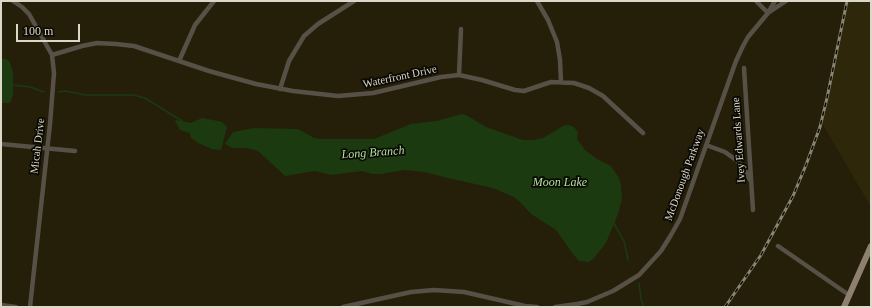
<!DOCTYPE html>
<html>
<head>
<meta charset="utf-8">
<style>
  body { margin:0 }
  #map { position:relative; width:872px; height:308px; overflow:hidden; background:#251f09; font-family:"Times New Roman",serif }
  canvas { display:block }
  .frame { position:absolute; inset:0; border:2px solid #dbd8ca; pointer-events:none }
  .scale { position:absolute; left:16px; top:24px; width:64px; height:18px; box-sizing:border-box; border:2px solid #dbd8ca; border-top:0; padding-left:5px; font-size:12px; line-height:14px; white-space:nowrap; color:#dbd8ca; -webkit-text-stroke:3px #0b0903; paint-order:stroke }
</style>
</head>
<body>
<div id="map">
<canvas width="872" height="308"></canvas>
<div class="frame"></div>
<div class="scale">100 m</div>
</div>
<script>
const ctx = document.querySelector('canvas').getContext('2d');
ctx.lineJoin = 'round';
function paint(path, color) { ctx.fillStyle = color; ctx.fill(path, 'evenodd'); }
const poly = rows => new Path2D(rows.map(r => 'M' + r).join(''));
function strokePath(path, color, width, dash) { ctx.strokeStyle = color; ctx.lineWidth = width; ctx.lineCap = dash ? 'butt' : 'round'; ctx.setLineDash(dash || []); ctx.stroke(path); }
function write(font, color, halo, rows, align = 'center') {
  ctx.font = font + ' "Times New Roman",serif'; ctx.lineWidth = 3.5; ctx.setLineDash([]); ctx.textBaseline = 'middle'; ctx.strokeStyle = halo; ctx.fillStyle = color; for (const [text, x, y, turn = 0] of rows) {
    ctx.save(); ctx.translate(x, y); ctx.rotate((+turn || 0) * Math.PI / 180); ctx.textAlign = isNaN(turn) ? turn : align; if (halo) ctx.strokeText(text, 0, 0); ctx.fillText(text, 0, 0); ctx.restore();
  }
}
paint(poly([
  [847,1,871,1,871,207,822,123]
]), '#2f2709');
paint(poly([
  [1,58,6,59,10,62,13,73,13,94,11,101,9,103,1,103],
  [461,114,466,115,486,127,523,140,533,140,543,138,563,126,568,125,574,127,578,132,577,139,585,150,597,159,611,166,619,178,621,185,622,199,618,214,606,243,594,258,589,262,579,261,573,254,556,230,531,214,520,202,514,197,493,188,448,178,424,172,404,170,381,174,372,174,362,171,331,175,315,171,285,176,258,151,247,148,232,148,225,144,233,132,254,128,297,129,302,131,314,138,320,139,374,139,411,124,437,121],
  [202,118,218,121,222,122,227,127,221,150,212,149,198,143,191,138,190,133,180,130,175,121,176,120,191,123]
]), '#1b3a10');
strokePath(poly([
  [13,85,30,87,44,92],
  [58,92,65,91,86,95,133,95,145,98,182,121],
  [613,222,624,241,628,260],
  [639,283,641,299,644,307]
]), '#1b3a10', 1.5);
strokePath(poly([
  [13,1,22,7,29,14,52,55,54,73,50,124,30,307],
  [537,1,548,20,557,42,560,60,561,82],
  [756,1,768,13],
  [769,11,775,1],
  [52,55,82,46,97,43,116,44,134,46,209,71,256,84,293,91,338,96,373,93,441,77,459,75,482,80,515,90,524,91,551,82,574,83,589,88,603,96,643,133],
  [179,61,195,25,214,1],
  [744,68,753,210],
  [459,75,461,29],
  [280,89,289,61,304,36,318,24,354,1],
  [1,144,75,151],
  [706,145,725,152,736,160,744,168,750,180],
  [778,246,849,295],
  [1,305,16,307],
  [343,307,411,292,434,290,464,292,525,306,537,307],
  [555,307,577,304,587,302,613,291,639,275,661,251,671,235,680,219,736,61,743,46,748,37,768,13,786,1]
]), '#575047', 4.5);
strokePath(poly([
  [844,307,871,246]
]), '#8e806e', 6);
const rail = poly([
  [725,307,761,255,793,196,806,165,820,127,827,98,847,1]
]);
strokePath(rail, '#898573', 3);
strokePath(rail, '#0b0903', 1.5, [4.5]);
write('11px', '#dbd8ca', '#0b0903', [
  ["Waterfront Drive",400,77,-12],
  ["Ivey Edwards Lane",739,140,-94],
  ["Micah Drive",38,146,-83],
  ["McDonough Parkway",685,175,-70]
]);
write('italic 12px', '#ade19d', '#0b0903', [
  ["Long Branch",373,153,-4],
  ["Moon Lake",560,183]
]);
</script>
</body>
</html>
